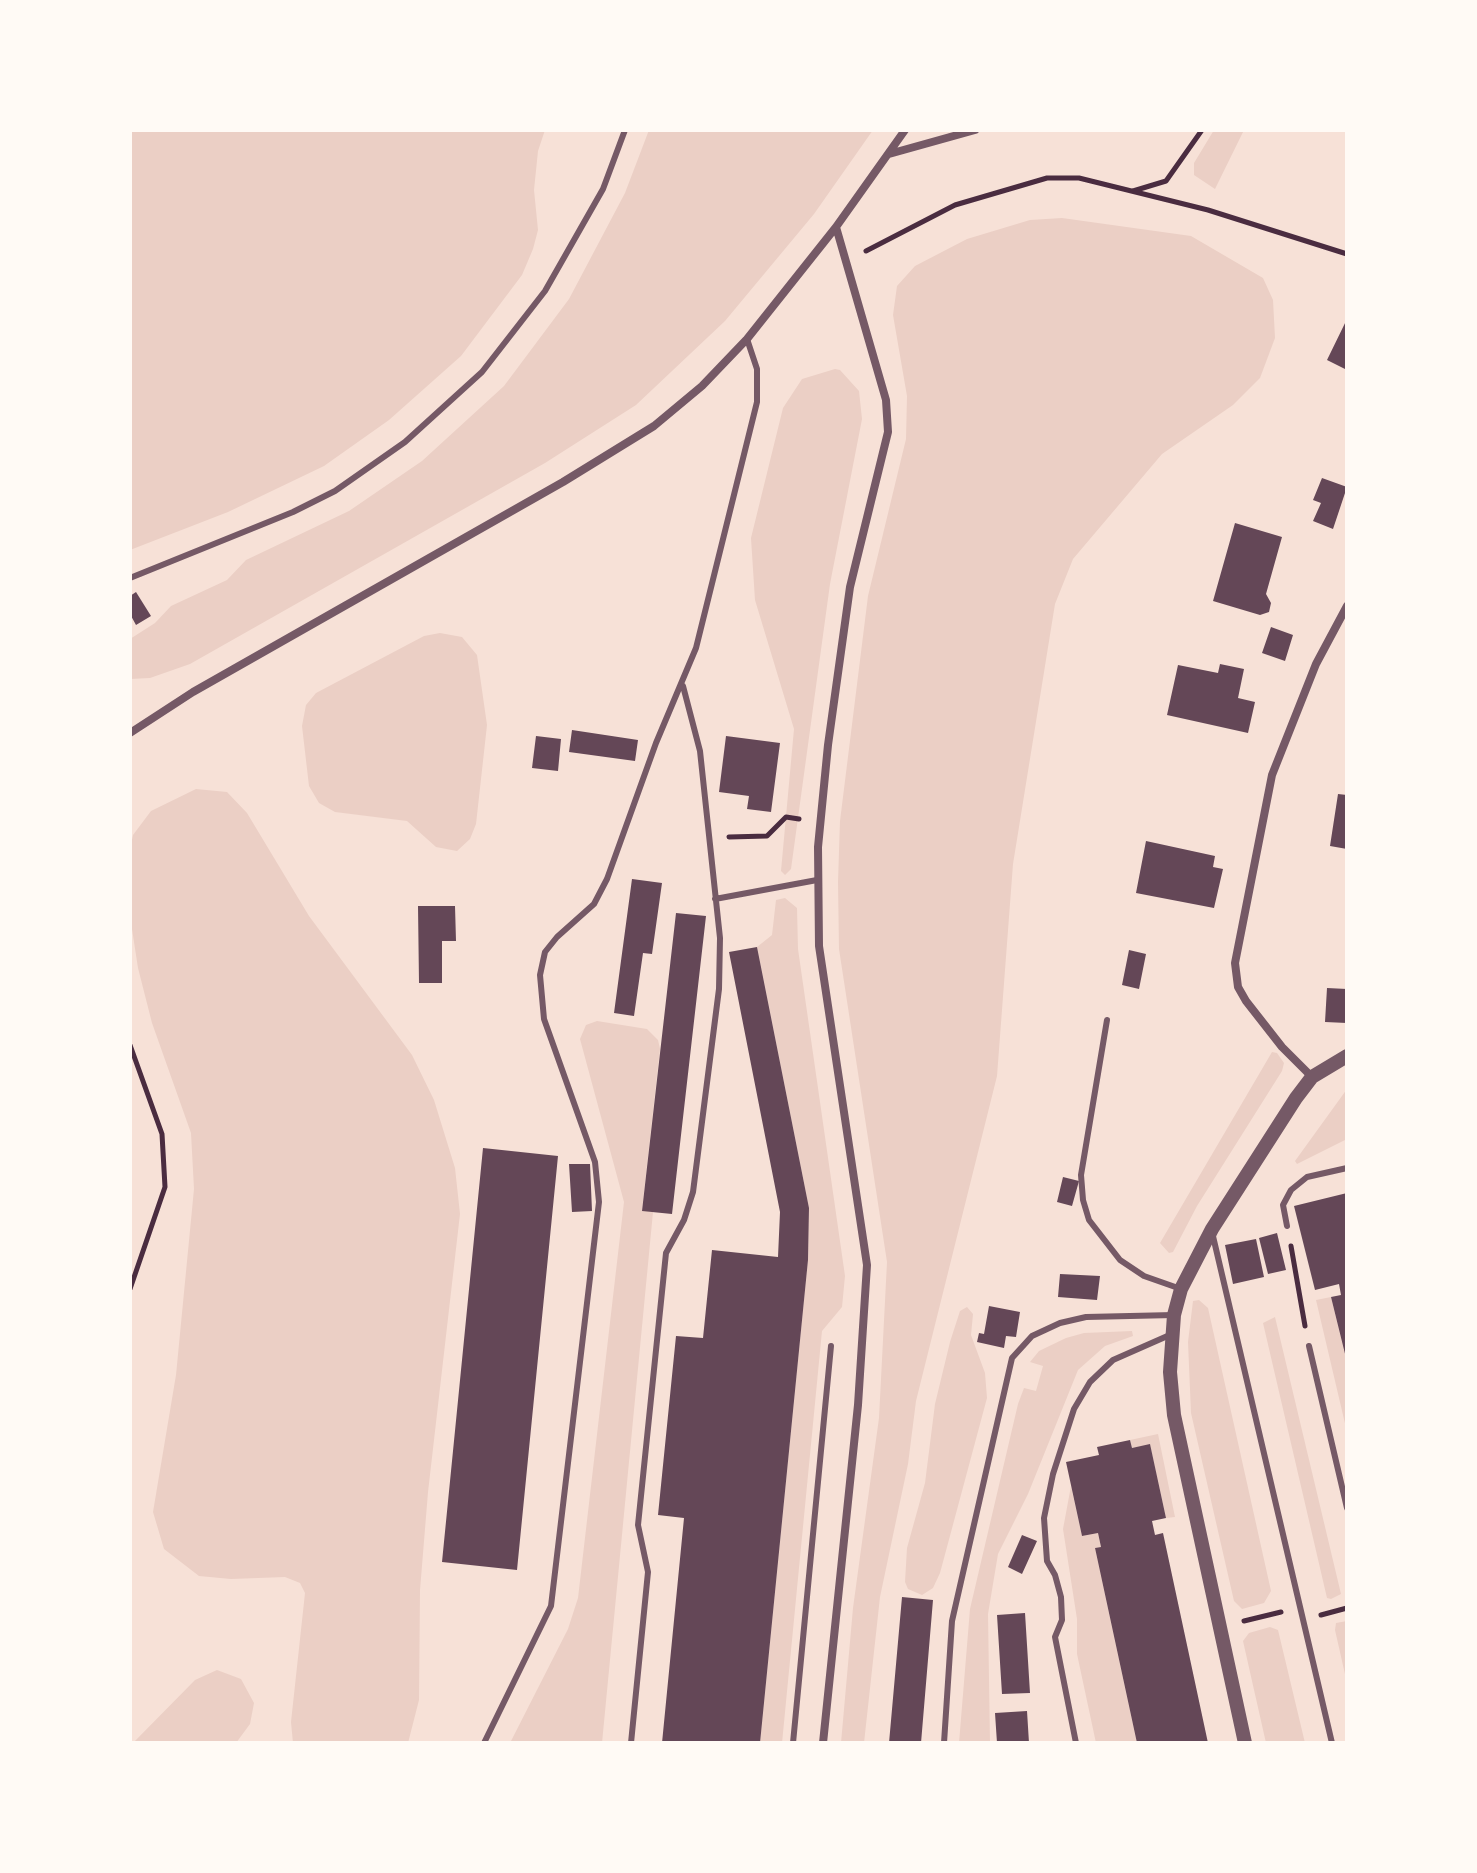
<!DOCTYPE html>
<html>
<head>
<meta charset="utf-8">
<style>
  body { margin:0 }
  #map { position:relative; width:1477px; height:1873px; overflow:hidden; background:#f7e1d7; font-family:Inter,sans-serif }
  canvas { display:block }
  .frame { position:absolute; inset:0; border:132px solid #fffaf5; pointer-events:none }
</style>
</head>
<body>
<div id="map">
<canvas width="1477" height="1873"></canvas>
<div class="frame"></div>
</div>
<script>
const ctx = document.querySelector('canvas').getContext('2d');
ctx.lineJoin = 'round';
function paint(path, color) { ctx.fillStyle = color; ctx.fill(path, 'evenodd'); }
const poly = rows => new Path2D(rows.map(r => 'M' + r).join(''));
function strokePath(path, color, width, dash) { ctx.strokeStyle = color; ctx.lineWidth = width; ctx.lineCap = dash ? 'butt' : 'round'; ctx.setLineDash(dash || []); ctx.stroke(path); }
paint(poly([
  [130,130,545,130,538,151,534,190,538,230,533,249,522,275,461,356,389,420,324,466,228,512,130,550],
  [649,130,873,130,814,214,725,321,636,405,545,463,190,664,150,678,130,679,130,639,155,623,171,606,227,580,246,560,349,511,422,461,504,386,569,299,625,193],
  [1214,130,1244,130,1215,189,1194,175,1194,163],
  [1062,218,1191,236,1263,278,1273,300,1275,338,1260,378,1233,405,1162,454,1073,559,1055,604,1013,864,997,1076,916,1401,908,1464,880,1597,864,1743,841,1743,853,1608,879,1418,887,1262,839,949,838,882,840,821,868,596,906,439,907,396,893,315,897,286,915,266,967,239,1030,220],
  [835,369,840,370,859,391,862,419,830,584,791,869,785,875,781,871,794,729,755,600,751,538,783,408,802,379],
  [440,633,462,637,477,655,487,725,476,824,470,839,457,851,436,847,407,821,335,812,319,803,309,786,302,726,306,705,316,693,424,636],
  [196,789,227,792,247,813,309,916,412,1055,434,1100,455,1168,460,1214,428,1492,420,1590,419,1700,408,1743,293,1743,291,1722,305,1593,300,1583,285,1577,231,1579,199,1576,164,1549,153,1512,176,1375,194,1189,191,1133,152,1023,138,968,130,916,130,849,133,835,151,811],
  [785,898,797,908,798,949,845,1276,842,1307,822,1331,782,1743,760,1743,808,1260,809,1208,757,947,772,935,776,900],
  [597,1021,647,1029,658,1040,660,1049,642,1210,653,1212,602,1743,510,1743,568,1629,578,1598,624,1202,580,1039,586,1025],
  [1272,1052,1277,1053,1284,1063,1282,1071,1197,1206,1173,1252,1169,1253,1160,1243],
  [1347,1089,1347,1139,1297,1164,1295,1161],
  [1331,1297,1347,1363,1347,1432,1316,1300],
  [1199,1300,1208,1308,1271,1591,1264,1603,1242,1609,1234,1601,1191,1413,1188,1342,1193,1301],
  [967,1307,973,1314,971,1335,985,1373,987,1398,940,1573,933,1588,922,1595,908,1589,905,1582,907,1548,925,1483,935,1404,950,1342,960,1311],
  [1275,1317,1341,1594,1331,1599,1327,1598,1263,1323],
  [1132,1331,1133,1336,1105,1346,1078,1370,1028,1494,998,1554,988,1614,990,1743,959,1743,970,1609,1018,1404,1024,1388,1036,1391,1043,1366,1030,1362,1039,1351,1066,1338,1084,1333],
  [1158,1434,1175,1517,1166,1518,1150,1445,1132,1448,1130,1440],
  [1071,1486,1082,1536,1098,1533,1101,1547,1095,1548,1137,1743,1096,1743,1077,1654,1077,1619,1063,1529],
  [1347,1621,1347,1683,1335,1630,1336,1623],
  [1270,1627,1278,1630,1305,1743,1266,1743,1243,1641,1249,1633],
  [217,1670,241,1679,254,1703,250,1724,236,1743,133,1743,195,1680]
]), '#ebcfc5');
paint(poly([
  [1347,319,1347,370,1327,360],
  [1322,478,1347,487,1333,529,1313,521,1321,503,1313,500],
  [1235,523,1282,537,1266,594,1271,603,1269,612,1260,615,1213,601],
  [136,592,151,616,136,625,130,614,130,596],
  [1271,627,1293,635,1285,661,1262,653],
  [1220,664,1244,669,1238,698,1255,702,1248,733,1167,715,1178,665,1218,673],
  [572,730,638,740,635,761,569,752],
  [536,736,561,739,558,771,532,768],
  [726,736,780,743,771,812,747,809,749,796,719,792],
  [1338,794,1347,795,1347,849,1330,846],
  [1146,841,1215,856,1213,867,1223,869,1214,908,1136,893],
  [632,879,662,883,652,954,643,953,634,1016,614,1013],
  [418,906,455,906,456,941,442,941,442,983,419,983],
  [676,913,706,916,672,1214,642,1211],
  [757,947,809,1208,808,1260,760,1743,662,1743,684,1518,658,1515,676,1336,703,1338,712,1250,778,1257,780,1212,729,952],
  [1129,950,1146,954,1139,989,1122,985],
  [1327,988,1347,989,1347,1023,1325,1022],
  [483,1148,558,1156,517,1570,442,1562],
  [569,1164,590,1164,592,1211,572,1212],
  [1063,1177,1079,1181,1072,1206,1057,1202],
  [1347,1193,1347,1358,1346,1358,1331,1297,1341,1295,1339,1284,1315,1290,1294,1206],
  [1277,1233,1286,1270,1268,1274,1259,1238],
  [1256,1239,1264,1277,1233,1284,1225,1245],
  [1060,1274,1100,1276,1097,1300,1058,1297],
  [989,1306,1020,1312,1016,1337,1006,1336,1004,1348,977,1342,979,1333,984,1334],
  [1130,1440,1132,1448,1150,1444,1166,1518,1152,1521,1155,1535,1163,1533,1208,1743,1137,1743,1095,1548,1101,1547,1098,1533,1082,1536,1066,1462,1099,1455,1097,1447],
  [1022,1535,1037,1541,1022,1574,1008,1567],
  [902,1597,933,1600,921,1743,889,1743],
  [1025,1613,1030,1693,1002,1694,997,1615],
  [1027,1711,1029,1743,997,1743,995,1713]
]), '#644757');
strokePath(poly([
  [1133,191,1166,181,1202,130],
  [866,251,955,205,1047,178,1079,178,1208,210,1347,254],
  [729,837,767,836,786,817,799,819],
  [130,1045,162,1134,165,1187,130,1289],
  [1291,1246,1305,1326],
  [1321,1615,1347,1608],
  [1244,1621,1281,1612]
]), '#4a2c40', 5);
strokePath(poly([
  [130,578,293,512,335,491,405,442,482,372,545,291,603,189,625,130],
  [715,899,817,880],
  [1107,1020,1081,1175,1083,1200,1089,1220,1120,1260,1144,1276,1181,1289],
  [1287,1226,1283,1205,1291,1190,1307,1177,1347,1168],
  [1212,1232,1332,1743],
  [1309,1346,1347,1508],
  [484,1743,551,1606,599,1202,595,1162,544,1019,540,975,545,952,557,937,594,904,607,879,656,743,696,648,757,402,757,369,747,339],
  [631,1743,648,1572,638,1525,666,1253,684,1220,693,1192,719,989,720,938,700,751,683,686],
  [793,1743,831,1346],
  [944,1743,952,1621,1012,1358,1032,1336,1060,1323,1086,1317,1174,1315],
  [1076,1743,1055,1637,1062,1620,1061,1597,1055,1575,1047,1561,1044,1518,1053,1474,1074,1409,1090,1382,1113,1360,1172,1334]
]), '#755966', 6);
strokePath(poly([
  [889,154,975,130],
  [836,227,905,130],
  [130,733,193,692,563,482,654,426,702,386,747,339,836,227,886,400,888,432,850,587,828,745,818,847,819,946,867,1265,858,1405,823,1743],
  [1312,1077,1282,1047,1246,1001,1238,987,1235,963,1272,775,1316,664,1347,606]
]), '#755966', 8);
strokePath(poly([
  [1245,1743,1174,1415,1170,1372,1174,1315,1181,1289,1212,1229,1296,1098,1312,1077,1347,1056]
]), '#755966', 14);
</script>
</body>
</html>
